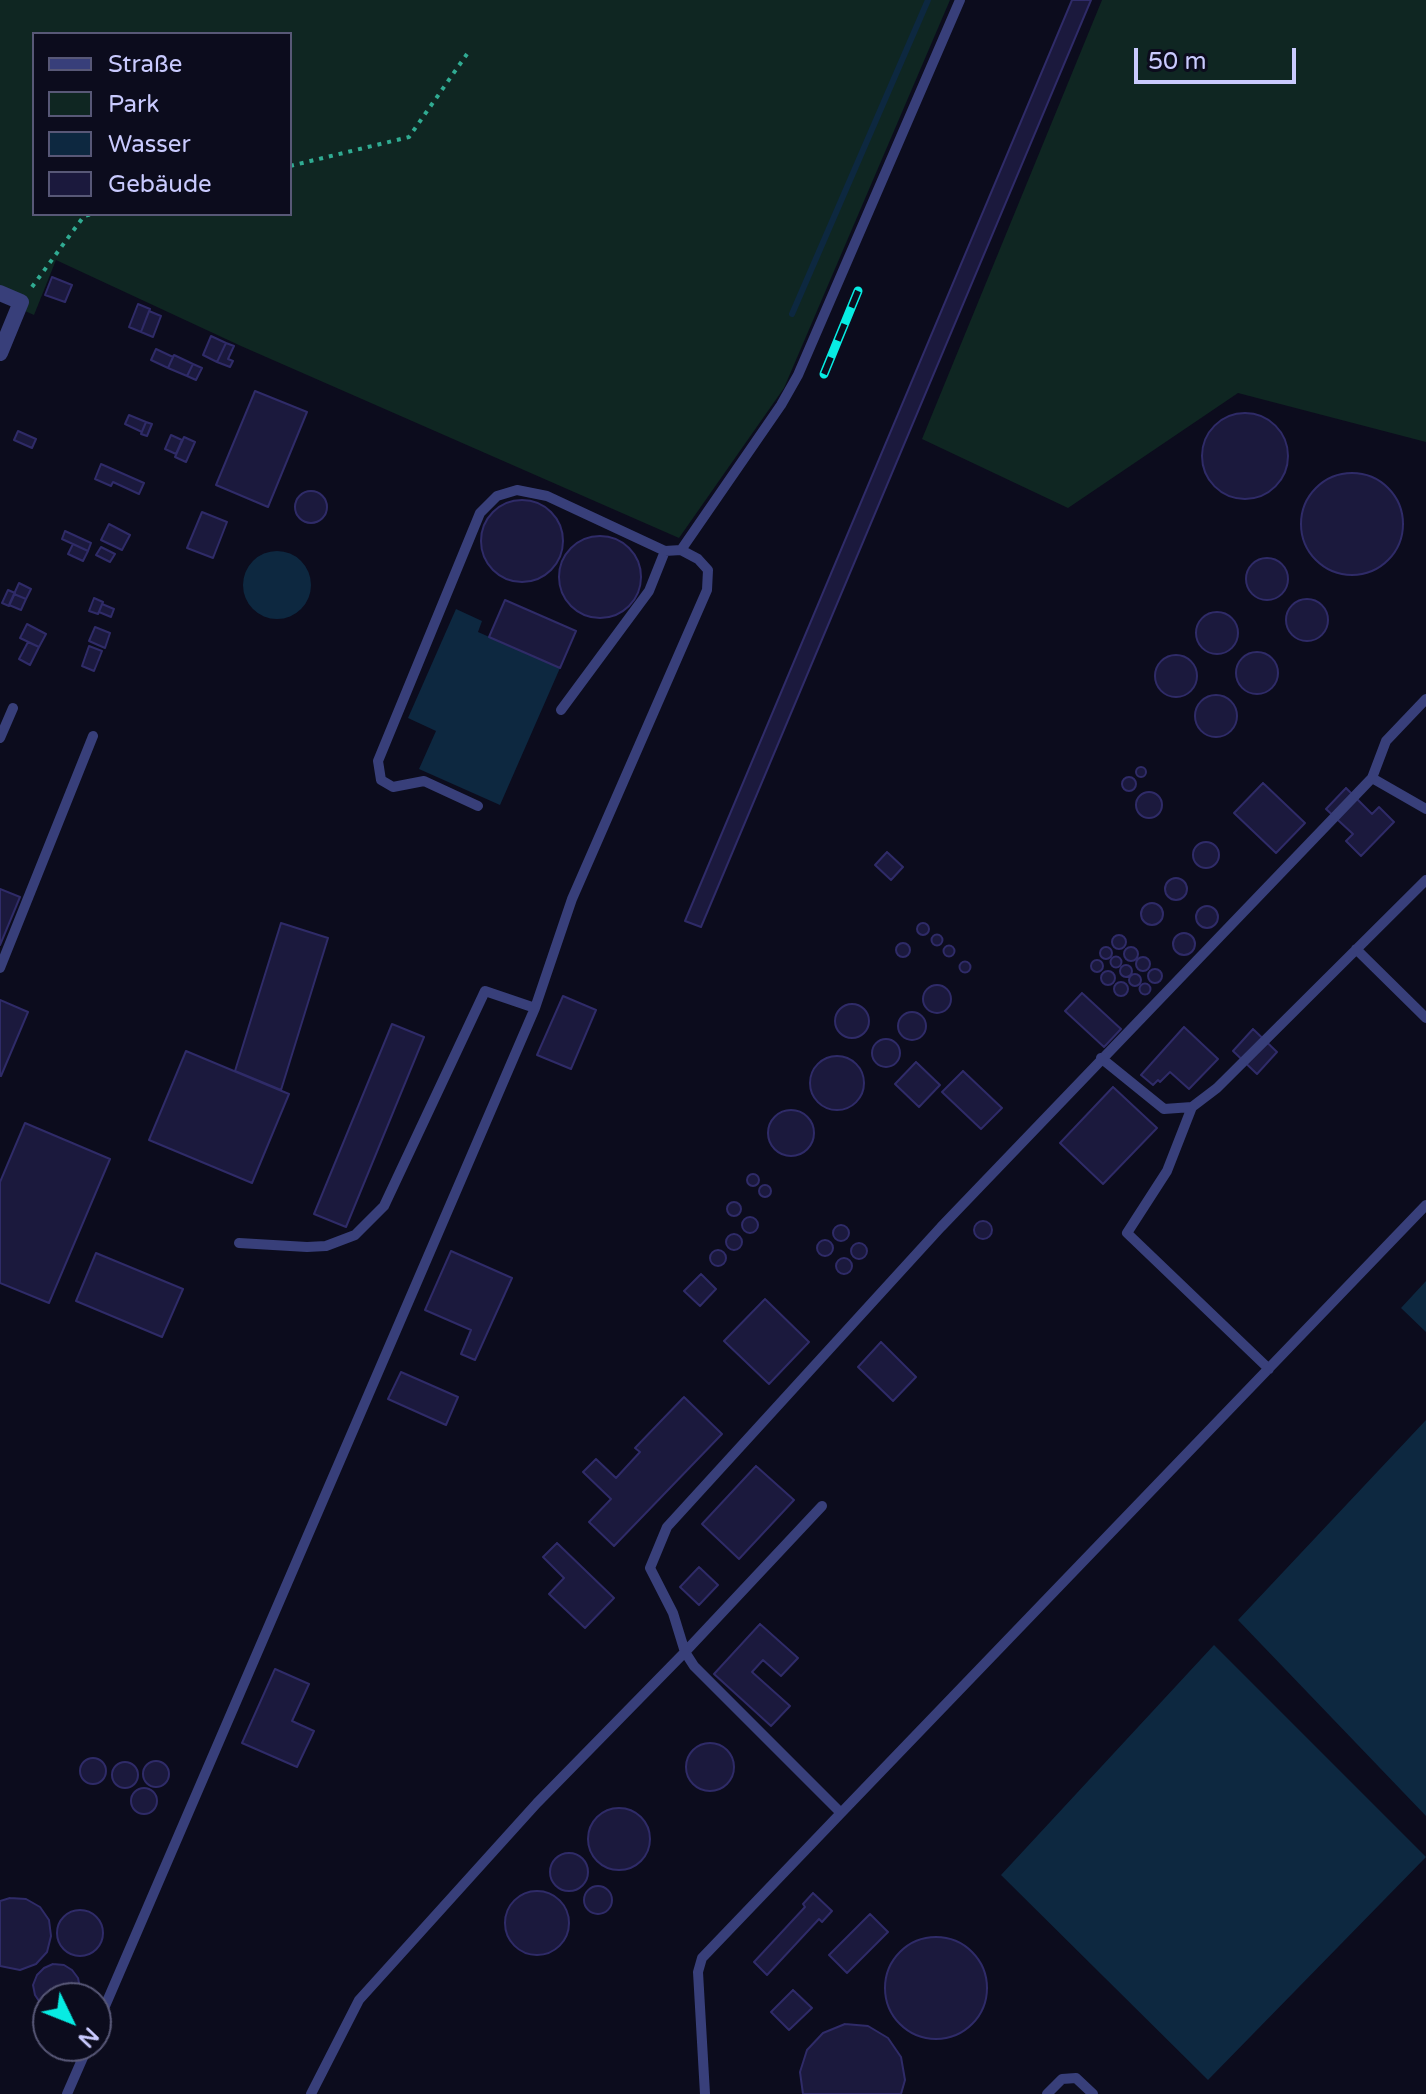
<!DOCTYPE html>
<html>
<head>
<meta charset="utf-8">
<style>
  body { margin:0 }
  #map { position:relative; width:1426px; height:2094px; overflow:hidden; background:#0c0c1d; font-family:"Varela Round",sans-serif }
  canvas { display:block }
  .legend { position:absolute; left:32px; top:32px; width:260px; height:184px; box-sizing:border-box; background:#0c0c1d; border:2px solid #585877; margin:0; padding:10px 14px; list-style:none; font-size:24px; color:#c9cafe }
  .legend li { display:flex; align-items:center; gap:16px; height:40px }
  .legend b { width:40px; border:2px solid #585877 }
  .north { position:absolute; left:32px; top:1982px; width:80px; height:80px; box-sizing:border-box; background:#0c0c1d; border:2px solid #585877; border-radius:50%; rotate:133deg; font-size:22px; font-weight:700; line-height:32px; text-align:center; color:#c9cafe }
  .north::after { content:''; display:block; margin:auto; width:28px; height:36px; background:#07ece3; clip-path:polygon(50% 0,100% 100%,50% 72%,0 100%) }
  .scale { position:absolute; left:1134px; top:48px; width:162px; height:36px; box-sizing:border-box; border:4px solid #c9cafe; border-top:0; padding-left:10px; font-size:24px; line-height:28px; white-space:nowrap; color:#c9cafe; -webkit-text-stroke:6px #0c0c1d; paint-order:stroke }
</style>
</head>
<body>
<div id="map">
<canvas width="1426" height="2094"></canvas>
<ul class="legend">
<li><b style="height:10px;background:#383f7a"></b>Straße</li>
<li><b style="height:22px;background:#0f2622"></b>Park</li>
<li><b style="height:22px;background:#0d2840"></b>Wasser</li>
<li><b style="height:22px;background:#1b193d"></b>Gebäude</li>
</ul>
<div class="north">N</div>
<div class="scale">50 m</div>
</div>
<script>
const ctx = document.querySelector('canvas').getContext('2d');
ctx.lineJoin = 'round';
function paint(path, color) { ctx.fillStyle = color; ctx.fill(path, 'evenodd'); }
const poly = rows => new Path2D(rows.map(r => 'M' + r).join(''));
function strokePath(path, color, width, dash) { ctx.strokeStyle = color; ctx.lineWidth = width; ctx.lineCap = dash ? 'butt' : 'round'; ctx.setLineDash(dash || []); ctx.stroke(path); }
paint(poly([
  [0,0,950,0,784,388,679,538,241,346,56,260,34,315,0,300],
  [34,34,290,34,290,214,34,214],
  [1102,0,1426,0,1426,442,1238,393,1068,508,922,439]
]), '#0f2622');
paint(poly([
  '243 585a34 34 0 1 1 68 0a34 34 0 1 1-68 0Z',
  [456,609,482,621,478,632,560,668,500,805,419,769,436,731,408,718],
  [1426,1281,1426,1332,1401,1308],
  [1426,1420,1426,1816,1238,1620],
  [1214,1645,1426,1857,1208,2080,1001,1875]
]), '#0d2840');
strokePath(poly([
  [792,314,928,0]
]), '#0d2840', 6);
const building = poly([
  [1072,0,1091,0,701,927,685,921,1072,0],
  [52,277,72,285,65,302,45,295,52,277],
  [138,304,150,309,141,332,129,327,138,304],
  [149,311,161,316,153,337,141,332,149,311],
  [211,336,226,343,217,362,203,355,211,336],
  [226,343,234,346,228,359,233,361,230,367,217,362,226,343],
  [156,349,173,357,168,368,151,360,156,349],
  [174,355,193,364,187,376,168,368,174,355],
  [193,364,202,368,196,380,187,376,193,364],
  [255,391,307,412,268,507,216,485,255,391],
  '1202 456a43 43 0 1 1 86 0a43 43 0 1 1-86 0Z',
  [129,415,146,422,142,432,125,424,129,415],
  [146,422,152,424,147,436,141,434,146,422],
  [18,431,36,439,32,448,14,440,18,431],
  [171,435,182,440,176,454,165,449,171,435],
  [184,437,195,442,186,462,175,457,184,437],
  [101,464,144,483,139,494,113,482,111,486,95,479,101,464],
  '1301 524a51 51 0 1 1 102 0a51 51 0 1 1-102 0Z',
  '295 507a16 16 0 1 1 32 0a16 16 0 1 1-32 0Z',
  '481 541a41 41 0 1 1 82 0a41 41 0 1 1-82 0Z',
  [202,512,227,522,213,558,187,548,202,512],
  [109,524,130,535,122,550,101,540,109,524],
  [65,531,91,543,88,551,62,539,65,531],
  '559 577a41 41 0 1 1 82 0a41 41 0 1 1-82 0Z',
  [73,544,88,551,83,561,68,554,73,544],
  [101,547,115,554,110,562,96,555,101,547],
  '1246 579a21 21 0 1 1 42 0a21 21 0 1 1-42 0Z',
  [19,583,31,589,26,599,14,594,19,583],
  [8,590,15,593,9,606,2,603,8,590],
  [14,594,26,599,21,610,9,605,14,594],
  [94,598,103,602,98,614,89,611,94,598],
  '1286 620a21 21 0 1 1 42 0a21 21 0 1 1-42 0Z',
  [505,600,576,631,560,668,489,637,505,600],
  [102,604,114,609,111,617,99,612,102,604],
  '1196 633a21 21 0 1 1 42 0a21 21 0 1 1-42 0Z',
  [27,624,46,634,39,647,20,638,27,624],
  [95,627,110,633,105,648,89,641,95,627],
  [28,642,39,647,30,665,19,659,28,642],
  [89,646,102,651,94,671,82,666,89,646],
  '1236 673a21 21 0 1 1 42 0a21 21 0 1 1-42 0Z',
  '1155 676a21 21 0 1 1 42 0a21 21 0 1 1-42 0Z',
  '1195 716a21 21 0 1 1 42 0a21 21 0 1 1-42 0Z',
  '1136 772a5 5 0 1 1 10 0a5 5 0 1 1-10 0Z',
  '1122 784a7 7 0 1 1 14 0a7 7 0 1 1-14 0Z',
  [1263,783,1305,823,1276,853,1234,813,1263,783],
  [1346,788,1372,814,1379,807,1394,822,1361,856,1346,841,1353,834,1326,809,1346,788],
  '1136 805a13 13 0 1 1 26 0a13 13 0 1 1-26 0Z',
  '1193 855a13 13 0 1 1 26 0a13 13 0 1 1-26 0Z',
  [887,852,903,867,891,880,875,865,887,852],
  '1165 889a11 11 0 1 1 22 0a11 11 0 1 1-22 0Z',
  [0,889,20,897,0,945,0,889],
  '1141 914a11 11 0 1 1 22 0a11 11 0 1 1-22 0Z',
  '1196 917a11 11 0 1 1 22 0a11 11 0 1 1-22 0Z',
  '917 929a6 6 0 1 1 12 0a6 6 0 1 1-12 0Z',
  [281,923,328,938,281,1090,235,1071,281,923],
  '1173 944a11 11 0 1 1 22 0a11 11 0 1 1-22 0Z',
  '931.5 940a5.5 5.5 0 1 1 11 0a5.5 5.5 0 1 1-11 0Z',
  '1112 942a7 7 0 1 1 14 0a7 7 0 1 1-14 0Z',
  '896 950a7 7 0 1 1 14 0a7 7 0 1 1-14 0Z',
  '943.5 951a5.5 5.5 0 1 1 11 0a5.5 5.5 0 1 1-11 0Z',
  '1100 953a6 6 0 1 1 12 0a6 6 0 1 1-12 0Z',
  '1124 954a7 7 0 1 1 14 0a7 7 0 1 1-14 0Z',
  '1110.5 962a5.5 5.5 0 1 1 11 0a5.5 5.5 0 1 1-11 0Z',
  '1136 964a7 7 0 1 1 14 0a7 7 0 1 1-14 0Z',
  '1091 966a6 6 0 1 1 12 0a6 6 0 1 1-12 0Z',
  '959.5 967a5.5 5.5 0 1 1 11 0a5.5 5.5 0 1 1-11 0Z',
  '1120 971a6 6 0 1 1 12 0a6 6 0 1 1-12 0Z',
  '1148 976a7 7 0 1 1 14 0a7 7 0 1 1-14 0Z',
  '1101 978a7 7 0 1 1 14 0a7 7 0 1 1-14 0Z',
  '1129 980a6 6 0 1 1 12 0a6 6 0 1 1-12 0Z',
  '1114 989a7 7 0 1 1 14 0a7 7 0 1 1-14 0Z',
  '1139.5 989a5.5 5.5 0 1 1 11 0a5.5 5.5 0 1 1-11 0Z',
  '923 999a14 14 0 1 1 28 0a14 14 0 1 1-28 0Z',
  [1082,993,1121,1029,1104,1047,1065,1011,1082,993],
  [563,996,596,1010,571,1069,537,1055,563,996],
  [0,1000,28,1012,1,1076,0,1076,0,1000],
  '835 1021a17 17 0 1 1 34 0a17 17 0 1 1-34 0Z',
  '898 1026a14 14 0 1 1 28 0a14 14 0 1 1-28 0Z',
  [392,1024,424,1037,346,1227,314,1214,392,1024],
  [1184,1027,1218,1059,1189,1089,1170,1072,1160,1082,1158,1080,1153,1085,1141,1075,1184,1027],
  [1253,1029,1277,1052,1257,1074,1233,1051,1253,1029],
  '872 1053a14 14 0 1 1 28 0a14 14 0 1 1-28 0Z',
  [186,1051,289,1094,252,1183,149,1140,186,1051],
  '810 1083a27 27 0 1 1 54 0a27 27 0 1 1-54 0Z',
  [916,1062,940,1085,919,1107,895,1084,916,1062],
  [963,1071,1002,1108,981,1129,942,1092,963,1071],
  [1113,1087,1157,1128,1103,1184,1060,1143,1113,1087],
  '768 1133a23 23 0 1 1 46 0a23 23 0 1 1-46 0Z',
  [25,1123,110,1159,49,1303,0,1283,0,1182,25,1123],
  '747 1180a6 6 0 1 1 12 0a6 6 0 1 1-12 0Z',
  '759 1191a6 6 0 1 1 12 0a6 6 0 1 1-12 0Z',
  '727 1209a7 7 0 1 1 14 0a7 7 0 1 1-14 0Z',
  '742 1225a8 8 0 1 1 16 0a8 8 0 1 1-16 0Z',
  '974 1230a9 9 0 1 1 18 0a9 9 0 1 1-18 0Z',
  '833 1233a8 8 0 1 1 16 0a8 8 0 1 1-16 0Z',
  '726 1242a8 8 0 1 1 16 0a8 8 0 1 1-16 0Z',
  '817 1248a8 8 0 1 1 16 0a8 8 0 1 1-16 0Z',
  '851 1251a8 8 0 1 1 16 0a8 8 0 1 1-16 0Z',
  '710 1258a8 8 0 1 1 16 0a8 8 0 1 1-16 0Z',
  [451,1251,512,1278,475,1360,461,1354,471,1330,425,1310,451,1251],
  [96,1253,183,1289,162,1337,76,1301,96,1253],
  '836 1266a8 8 0 1 1 16 0a8 8 0 1 1-16 0Z',
  [701,1274,716,1289,700,1306,684,1291,701,1274],
  [765,1299,809,1342,769,1384,724,1341,765,1299],
  [881,1342,916,1377,893,1401,858,1367,881,1342],
  [401,1372,458,1397,446,1425,388,1399,401,1372],
  [684,1397,722,1434,614,1546,589,1522,611,1499,583,1472,596,1459,616,1478,640,1452,635,1448,684,1397],
  [756,1466,794,1500,739,1559,702,1524,756,1466],
  [557,1543,614,1598,585,1628,549,1594,564,1578,543,1557,557,1543],
  [699,1567,718,1585,699,1605,680,1587,699,1567],
  [760,1624,798,1658,781,1676,763,1660,752,1672,790,1706,771,1726,714,1674,760,1624],
  [275,1669,309,1684,292,1721,314,1731,297,1767,242,1743,275,1669],
  '686 1767a24 24 0 1 1 48 0a24 24 0 1 1-48 0Z',
  '80 1771a13 13 0 1 1 26 0a13 13 0 1 1-26 0Z',
  '143 1774a13 13 0 1 1 26 0a13 13 0 1 1-26 0Z',
  '112 1775a13 13 0 1 1 26 0a13 13 0 1 1-26 0Z',
  '131 1801a13 13 0 1 1 26 0a13 13 0 1 1-26 0Z',
  '588 1839a31 31 0 1 1 62 0a31 31 0 1 1-62 0Z',
  '550 1872a19 19 0 1 1 38 0a19 19 0 1 1-38 0Z',
  '584 1900a14 14 0 1 1 28 0a14 14 0 1 1-28 0Z',
  '505 1923a32 32 0 1 1 64 0a32 32 0 1 1-64 0Z',
  [813,1893,832,1911,822,1922,819,1919,767,1975,754,1962,805,1907,803,1904,813,1893],
  [10,1898,26,1899,40,1907,49,1920,51,1936,47,1952,36,1964,20,1970,0,1966,0,1901,10,1898],
  '57 1933a23 23 0 1 1 46 0a23 23 0 1 1-46 0Z',
  [870,1914,888,1932,847,1973,829,1955,870,1914],
  '885 1988a51 51 0 1 1 102 0a51 51 0 1 1-102 0Z',
  [53,1964,64,1965,72,1970,78,1978,80,1988,76,1998,48,1998,48,2008,41,2004,35,1995,33,1985,37,1975,44,1968,53,1964],
  [793,1990,812,2008,789,2030,771,2012,793,1990],
  [845,2024,868,2026,888,2038,901,2057,905,2080,901,2094,803,2094,800,2072,807,2050,823,2033,845,2024]
]);
paint(building, '#1b193d');
strokePath(building, '#2f2b68', 2);
strokePath(poly([
  [290,166,409,137,467,54],
  [32,287,84,216,92,214]
]), '#30ab92', 4, [4, 6]);
strokePath(poly([
  [681,550,781,405,798,375,960,0],
  [561,710,649,591,665,551],
  [0,738,13,708],
  [1372,778,1426,809],
  [1356,949,1426,1018],
  [0,968,93,736],
  [1101,1058,1164,1109,1192,1107,1217,1088,1426,880],
  [1192,1107,1167,1171,1127,1233,1269,1369],
  [239,1243,307,1247,326,1246,355,1235,384,1206,485,991,535,1008],
  [841,1813,1426,1205],
  [96,2027,535,1008,572,899,707,590,708,570,698,559,681,550,665,551,547,496,517,490,497,496,480,513,378,761,381,780,393,787,424,781,478,806],
  [67,2094,88,2046],
  [311,2094,359,2000,537,1803,685,1652,673,1613,650,1568,667,1527,941,1227,1372,778,1386,741,1426,699],
  [705,2094,698,1972,702,1958,841,1813,694,1666,685,1652,822,1506],
  [1047,2094,1062,2079,1076,2078,1093,2094]
]), '#383f7a', 10);
strokePath(poly([
  [0,293,21,302,0,353]
]), '#383f7a', 16);
const rail = poly([
  [824,374,858,291]
]);
strokePath(rail, '#07ece3', 9);
strokePath(rail, '#0c0c1d', 6, [18]);
</script>
</body>
</html>
